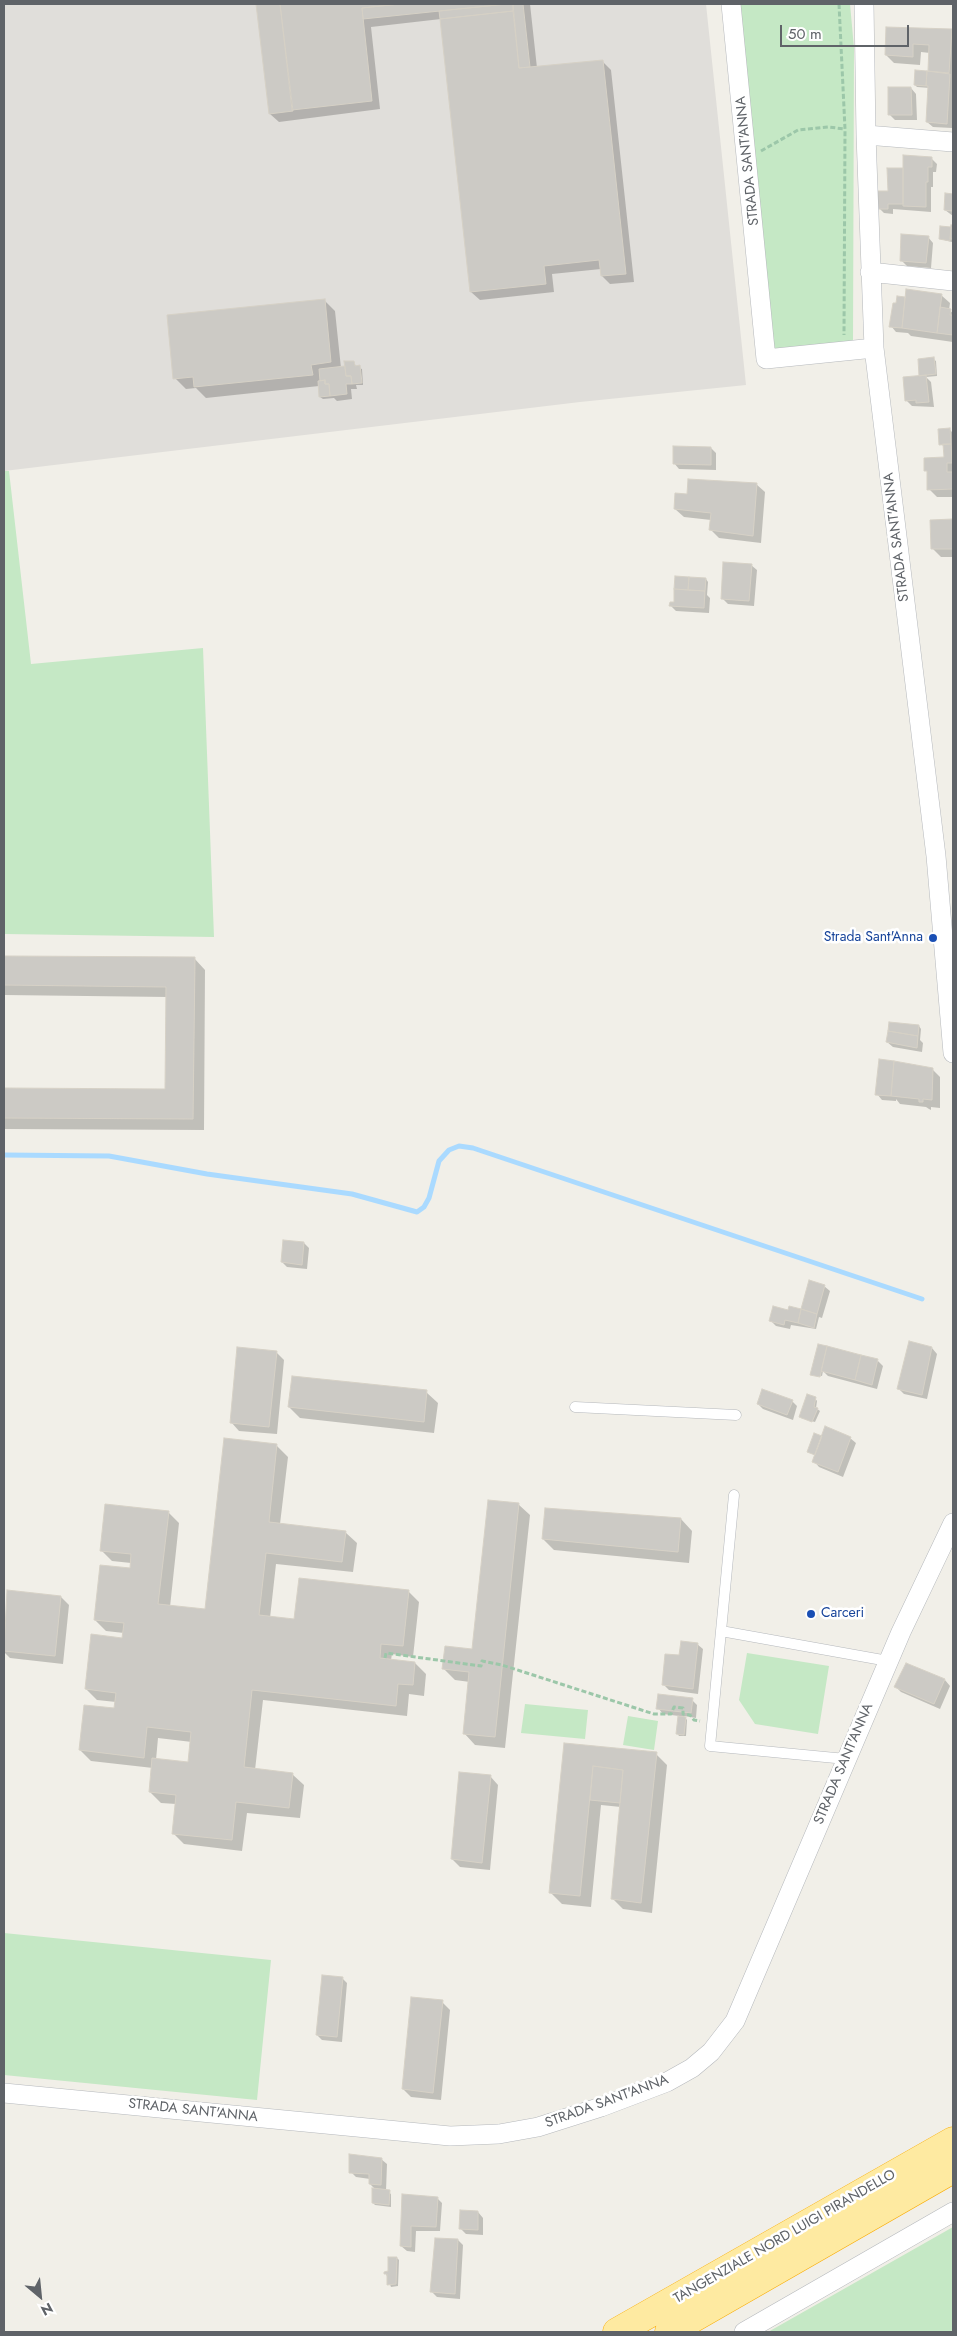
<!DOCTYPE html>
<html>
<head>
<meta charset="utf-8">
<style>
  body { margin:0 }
  #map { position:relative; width:957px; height:2336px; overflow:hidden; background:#f1efe8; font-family:Jost,sans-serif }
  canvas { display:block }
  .frame { position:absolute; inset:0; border:5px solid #5f6368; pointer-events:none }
  .north { position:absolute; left:15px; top:2271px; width:50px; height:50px; -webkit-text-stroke:4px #fff; paint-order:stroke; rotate:152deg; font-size:14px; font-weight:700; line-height:20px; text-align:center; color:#5f6368 }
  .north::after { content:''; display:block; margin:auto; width:18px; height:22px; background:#5f6368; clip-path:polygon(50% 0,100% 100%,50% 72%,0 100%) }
  .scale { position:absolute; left:780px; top:25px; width:129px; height:22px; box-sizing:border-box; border:2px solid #5f6368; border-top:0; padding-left:6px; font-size:15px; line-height:18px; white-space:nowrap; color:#5f6368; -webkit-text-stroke:4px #fff; paint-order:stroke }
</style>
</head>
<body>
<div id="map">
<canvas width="957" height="2336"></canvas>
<div class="frame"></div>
<div class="north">N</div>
<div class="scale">50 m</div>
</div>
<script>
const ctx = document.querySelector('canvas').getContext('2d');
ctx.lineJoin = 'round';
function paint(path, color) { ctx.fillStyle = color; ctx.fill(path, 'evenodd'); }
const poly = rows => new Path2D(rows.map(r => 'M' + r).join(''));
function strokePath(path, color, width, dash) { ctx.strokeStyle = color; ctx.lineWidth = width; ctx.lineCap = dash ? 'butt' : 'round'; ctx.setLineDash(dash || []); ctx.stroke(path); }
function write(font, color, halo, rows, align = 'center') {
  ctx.font = font + ' Jost,sans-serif'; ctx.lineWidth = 5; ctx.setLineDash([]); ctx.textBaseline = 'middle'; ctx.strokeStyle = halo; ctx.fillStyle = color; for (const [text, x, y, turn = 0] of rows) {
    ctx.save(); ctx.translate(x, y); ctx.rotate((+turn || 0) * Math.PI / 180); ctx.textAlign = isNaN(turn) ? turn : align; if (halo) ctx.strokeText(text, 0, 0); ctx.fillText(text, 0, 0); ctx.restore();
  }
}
paint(poly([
  [4,4,706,4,746,385,580,402,4,471]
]), '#e0deda');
paint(poly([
  [726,4,850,4,854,48,853,341,761,354],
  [4,471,9,471,31,664,203,648,214,937,4,934],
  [747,1653,829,1666,818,1734,755,1724,739,1700],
  [525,1704,588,1710,585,1739,521,1733],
  [628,1716,658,1721,654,1750,623,1745],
  [4,1933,271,1960,257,2100,4,2075],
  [953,2227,953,2332,768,2332]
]), '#c5e8c5');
paint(poly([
  [258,4,530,4,537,68,603,62,611,70,634,282,610,284,602,276,601,269,552,274,554,292,480,300,471,292,441,19,371,27,380,109,279,122,270,114],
  [881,4,903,4,903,5],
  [887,28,951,31,953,33,952,128,933,127,927,122,930,88,917,87,915,85,929,73,930,53,921,52,920,65,894,63,886,55],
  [911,88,916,94,917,120,895,120,890,115],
  [931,158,937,164,936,172,933,172,933,187,931,187,931,212,893,209,893,214,884,213,879,208,904,169],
  [946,194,953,195,953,216,945,210],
  [941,227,953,227,952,242,940,239],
  [928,237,933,243,931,268,907,266,902,261],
  [941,295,950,303,949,310,953,313,953,342,911,336,908,333,896,332,891,326,898,297,906,299],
  [324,300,335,311,341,368,354,362,356,367,362,369,363,385,356,385,357,389,351,389,352,399,337,401,334,398,323,399,320,397,319,386,206,398,196,388,186,389,175,378],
  [933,359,936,361,937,376,926,377,931,382,934,407,912,406,906,400],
  [950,430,952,432,953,448,953,497,937,497,929,489,928,473,926,470,945,459,944,446,940,444],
  [711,448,716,453,716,470,679,469,674,463],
  [756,484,765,492,761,543,719,538,711,530,711,520,684,517,675,509,688,496],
  [953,520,953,557,941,557,933,549,931,521],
  [751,565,757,570,754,606,728,604,723,599],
  [706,579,708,582,707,595,710,598,709,613,676,611,671,606],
  [4,957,194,958,205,970,204,1130,4,1129,4,1089,166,1091,168,997,4,995],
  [919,1026,921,1029,920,1040,923,1043,922,1052,893,1047,887,1042],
  [932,1069,940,1077,940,1108,931,1107,931,1110,929,1109,926,1107,900,1104,896,1099,896,1101,882,1100,877,1094],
  [304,1243,309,1248,307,1269,287,1267,282,1262],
  [824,1286,830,1291,822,1318,819,1317,816,1329,791,1325,790,1329,776,1326,770,1320,789,1311,802,1311],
  [819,1345,877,1360,883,1366,877,1389,828,1376,823,1371,822,1376,813,1374],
  [932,1348,937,1354,927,1399,904,1394,899,1389],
  [276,1352,284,1360,277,1434,239,1431,231,1422],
  [426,1392,438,1403,434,1433,300,1418,289,1407],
  [815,1398,817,1401,816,1408,820,1411,815,1422,801,1418],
  [792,1401,797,1406,793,1420,763,1409,758,1404],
  [850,1438,856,1443,843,1477,819,1467,814,1461,816,1456,809,1452],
  [277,1446,288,1457,280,1524,345,1532,357,1543,353,1572,276,1564,270,1618,295,1621,408,1591,419,1602,413,1657,392,1654,391,1660,415,1663,426,1674,424,1696,409,1694,407,1716,263,1700,255,1770,292,1774,304,1785,300,1818,247,1813,242,1851,184,1844,173,1833,176,1804,161,1803,150,1792,153,1768,91,1761,80,1750,115,1709,116,1702,97,1700,86,1689,123,1639,124,1633,106,1631,95,1620,131,1569,131,1563,112,1561,101,1550,168,1512,179,1523,170,1607,206,1611],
  [158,1738,192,1742,189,1764,156,1760],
  [518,1504,530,1515,505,1748,475,1745,464,1733,470,1682,455,1680,444,1669,473,1650],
  [681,1519,692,1531,689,1563,554,1550,543,1539],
  [8,1592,61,1597,69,1605,63,1664,10,1658,4,1652],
  [697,1644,703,1649,698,1694,669,1690,664,1685,680,1657],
  [907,1665,945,1680,950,1686,940,1709,901,1692,896,1687],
  [692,1700,697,1705,696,1718,684,1716,687,1720,686,1736,679,1736,677,1733,679,1716,663,1714,658,1708],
  [565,1744,656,1754,667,1765,652,1913,623,1909,612,1898,621,1807,601,1805,591,1907,562,1904,550,1892],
  [490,1776,498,1785,490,1870,460,1867,452,1859],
  [342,1978,347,1983,342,2042,322,2040,317,2035],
  [442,2002,450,2010,441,2100,411,2097,403,2089],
  [381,2159,387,2164,386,2191,391,2194,391,2207,375,2205,373,2203,376,2190,370,2184,370,2179,356,2177,351,2172],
  [403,2196,437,2198,442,2203,440,2231,416,2231,415,2252,407,2251,401,2246],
  [478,2212,483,2218,483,2235,466,2234,460,2228],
  [458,2240,463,2245,460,2299,437,2297,431,2291],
  [397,2258,399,2260,398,2286,391,2287,386,2274]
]), '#0003');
strokePath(poly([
  [4,1155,109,1156,207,1174,352,1194,417,1212,424,1207,429,1198,439,1161,449,1150,459,1146,473,1148,922,1299]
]), '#aadaff', 5);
const building = poly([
  [256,4,280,4,293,111,269,114,256,4],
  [280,4,400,4,362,8,372,101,292,110,280,4],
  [400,4,507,4,363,19,362,8,400,4],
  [507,4,513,4,513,11,440,19,439,11,507,4],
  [513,4,523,4,530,67,519,68,513,4],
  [513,11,519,68,603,60,626,274,601,276,599,260,544,266,546,284,470,292,440,19,513,11],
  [886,27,952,29,949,73,928,71,929,45,913,44,913,57,885,55,886,27],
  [915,70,927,71,926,86,914,85,915,70],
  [927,71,950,74,947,124,926,122,928,86,926,86,927,71],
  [888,87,911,87,912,115,888,115,888,87],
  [903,155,932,157,932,167,928,167,928,182,926,182,926,207,903,206,903,155],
  [887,168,903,168,903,204,888,204,888,209,877,209,877,191,888,191,887,168],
  [945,193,953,194,952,211,944,210,945,193],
  [951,225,953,225,953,239,950,239,951,225],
  [940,226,951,227,950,241,939,239,940,226],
  [901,234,929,236,926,263,900,261,901,234],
  [906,289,942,294,937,333,902,328,906,289],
  [897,296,905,297,902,328,889,327,893,303,896,303,897,296],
  [325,299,331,362,311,365,313,375,194,387,193,377,173,379,167,315,325,299],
  [940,307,951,309,950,315,953,315,953,335,937,333,940,307],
  [934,357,936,374,919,376,918,359,934,357],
  [344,361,354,361,355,366,360,365,362,383,352,384,351,376,346,376,344,361],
  [345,366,346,376,351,376,352,384,346,384,347,394,330,396,329,384,325,384,325,380,320,381,319,369,345,366],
  [926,375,929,402,916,403,916,400,905,401,903,377,926,375],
  [325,380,325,384,329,384,330,396,319,397,318,381,325,380],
  [950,428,951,444,939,445,938,429,950,428],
  [943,444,951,444,952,463,947,463,947,472,953,472,953,489,927,490,927,471,924,471,924,458,944,457,943,444],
  [673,446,711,447,711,465,673,464,673,446],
  [688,479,757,483,753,536,709,530,711,513,674,509,675,493,687,494,688,479],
  [953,519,953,549,931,549,930,520,953,519],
  [723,562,752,564,749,601,721,599,723,562],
  [675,576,689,577,688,590,674,589,675,576],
  [689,577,706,578,705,591,688,590,689,577],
  [674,589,705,591,704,608,669,606,670,602,674,602,674,589],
  [4,956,195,957,193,1119,4,1118,4,1088,165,1089,166,987,4,985,4,956],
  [889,1022,919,1025,918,1036,888,1031,889,1022],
  [888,1031,918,1036,917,1048,886,1042,888,1031],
  [879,1059,894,1061,891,1096,875,1095,879,1059],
  [894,1061,933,1068,932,1100,923,1099,923,1102,919,1102,919,1099,891,1096,894,1061],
  [283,1240,304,1242,302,1265,281,1262,283,1240],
  [809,1280,825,1285,817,1314,801,1309,809,1280],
  [773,1306,788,1310,789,1306,801,1309,798,1323,785,1320,784,1325,769,1321,773,1306],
  [801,1309,817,1314,814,1328,798,1323,801,1309],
  [909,1341,932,1347,922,1395,897,1389,909,1341],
  [818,1344,827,1346,820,1377,810,1375,818,1344],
  [827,1346,861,1355,855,1380,821,1371,827,1346],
  [237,1347,277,1351,269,1427,230,1423,237,1347],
  [861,1355,878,1359,872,1385,855,1380,861,1355],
  [292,1376,427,1390,424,1422,288,1407,292,1376],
  [762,1389,793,1400,787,1415,757,1404,762,1389],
  [807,1394,816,1397,814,1407,818,1408,812,1422,799,1417,807,1394],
  [825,1426,851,1437,838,1472,812,1462,825,1426],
  [814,1433,822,1436,815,1455,807,1452,814,1433],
  [224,1438,277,1444,269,1522,346,1531,342,1562,266,1553,259,1615,294,1619,299,1578,409,1590,403,1646,381,1644,380,1658,415,1662,413,1685,398,1684,396,1706,252,1690,244,1767,293,1773,289,1808,236,1802,232,1840,172,1834,176,1795,149,1792,152,1758,188,1762,191,1732,147,1727,144,1758,79,1750,84,1705,114,1708,116,1693,85,1689,91,1634,122,1638,124,1623,94,1620,100,1565,130,1568,131,1554,100,1551,105,1504,169,1511,158,1604,205,1609,224,1438],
  [488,1500,519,1503,495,1737,463,1734,469,1672,442,1669,445,1646,472,1649,488,1500],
  [545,1508,681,1518,678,1552,542,1539,545,1508],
  [7,1590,61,1596,55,1656,4,1651,7,1590],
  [681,1641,698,1643,693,1689,662,1685,665,1654,679,1655,681,1641],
  [906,1663,945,1679,934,1704,894,1687,906,1663],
  [658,1694,693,1698,691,1713,656,1709,658,1694],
  [678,1716,686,1717,684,1735,676,1734,678,1716],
  [564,1743,657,1752,641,1903,611,1899,623,1770,593,1766,580,1896,549,1893,564,1743],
  [593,1766,623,1770,620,1803,590,1800,593,1766],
  [459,1772,491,1775,482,1863,451,1859,459,1772],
  [322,1975,343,1977,337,2037,316,2035,322,1975],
  [411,1997,443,2000,433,2093,402,2089,411,1997],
  [349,2154,382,2158,381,2185,369,2184,369,2174,349,2173,349,2154],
  [372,2188,390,2190,389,2205,372,2203,372,2188],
  [402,2194,438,2197,436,2227,411,2226,411,2247,400,2246,402,2194],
  [460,2210,478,2211,478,2230,459,2229,460,2210],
  [435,2238,458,2239,455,2294,430,2292,435,2238],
  [388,2257,397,2257,396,2284,387,2285,387,2274,384,2274,384,2272,388,2271,388,2257]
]);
paint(building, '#cccac5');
strokePath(building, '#d6d1c6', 1);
const service = poly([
  [575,1407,736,1415],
  [721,1631,734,1495],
  [846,1759,710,1746,721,1631,888,1661]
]);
const minor = poly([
  [731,4,766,359,874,348],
  [864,4,866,135,874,348,936,856,953,1053],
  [866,135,953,142],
  [870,272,953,281],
  [4,2093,450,2136,499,2134,538,2127,601,2107,667,2082,692,2068,711,2052,735,2021,901,1632,953,1523],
  [744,2332,953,2212]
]);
const trunk = poly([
  [617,2332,953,2141],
  [669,2332,953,2169]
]);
strokePath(service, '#b5b8bc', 11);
strokePath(minor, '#b5b8bc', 20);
strokePath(trunk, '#f9ab00', 29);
strokePath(poly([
  [839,4,845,129,844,335],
  [761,151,798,130,828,127,845,129],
  [385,1658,386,1653,481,1666,482,1661,502,1665,654,1714,671,1714,674,1707,683,1708,683,1714,690,1715,694,1720,700,1721]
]), '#9cc7a9', 3, [5, 2.5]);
strokePath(service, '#fff', 10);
strokePath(minor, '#fff', 19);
strokePath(trunk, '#feeaa1', 28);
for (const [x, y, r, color] of [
  [933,938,5,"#1a4fb4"],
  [811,1614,5,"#1a4fb4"]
]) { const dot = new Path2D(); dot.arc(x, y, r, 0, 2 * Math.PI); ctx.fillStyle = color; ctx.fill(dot); strokePath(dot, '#fff', 2); }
write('14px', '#5f6368', '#fff', [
  ["STRADA SANT'ANNA",748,161,-96],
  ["STRADA SANT'ANNA",897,537,-97],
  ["STRADA SANT'ANNA",844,1764,-67],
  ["STRADA SANT'ANNA",607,2102,-20],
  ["STRADA SANT'ANNA",193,2111,6],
  ["TANGENZIALE NORD LUIGI PIRANDELLO",785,2237,-30]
]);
write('14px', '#164399', '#fff', [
  ["Strada Sant'Anna",923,938],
  ["Carceri",821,1614,"left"]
], 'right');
</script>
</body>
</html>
